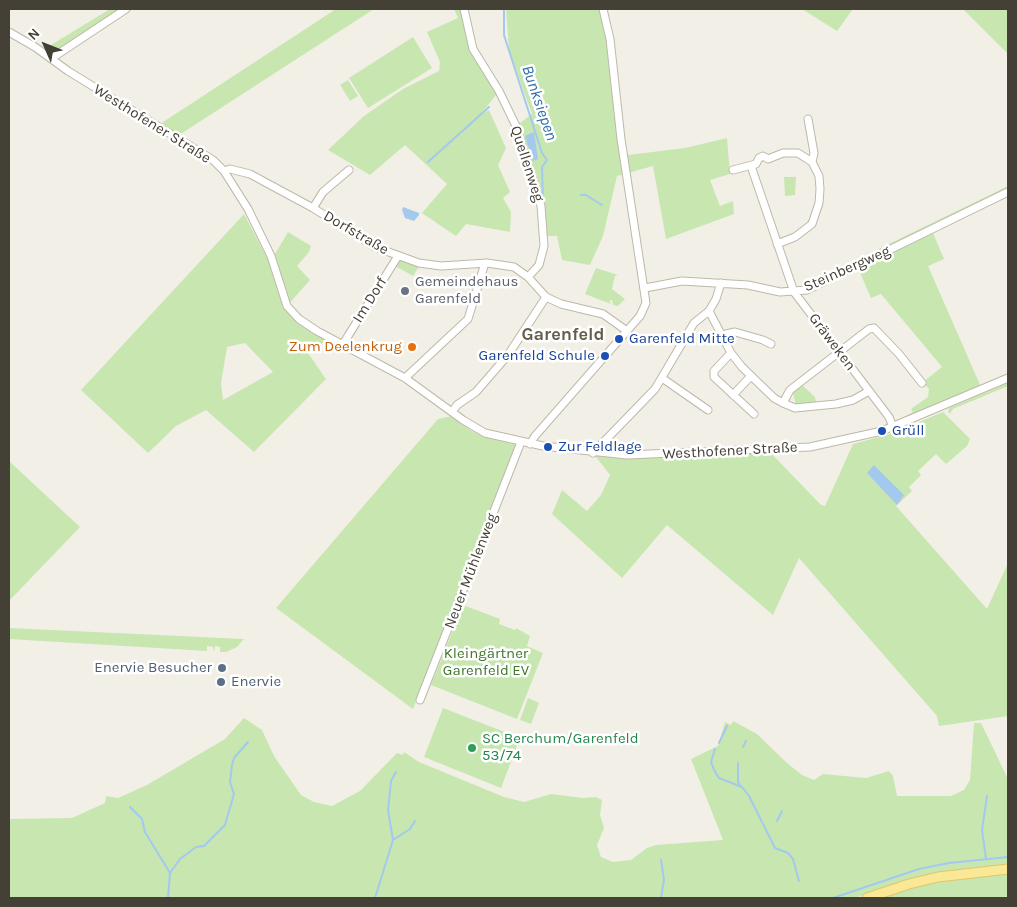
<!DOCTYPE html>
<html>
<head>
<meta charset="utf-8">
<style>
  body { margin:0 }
  #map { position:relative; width:1017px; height:907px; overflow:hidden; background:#f2f0e6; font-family:Karla,sans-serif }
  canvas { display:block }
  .frame { position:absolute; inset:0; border:10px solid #454036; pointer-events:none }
  .north { position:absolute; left:20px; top:20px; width:50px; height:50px; -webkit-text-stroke:4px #fff; paint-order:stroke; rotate:314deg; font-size:14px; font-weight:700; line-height:20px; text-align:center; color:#454036 }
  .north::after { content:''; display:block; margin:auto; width:18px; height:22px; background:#454036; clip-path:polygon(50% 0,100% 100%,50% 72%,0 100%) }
</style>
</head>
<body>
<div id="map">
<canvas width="1017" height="907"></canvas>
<div class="frame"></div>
<div class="north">N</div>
</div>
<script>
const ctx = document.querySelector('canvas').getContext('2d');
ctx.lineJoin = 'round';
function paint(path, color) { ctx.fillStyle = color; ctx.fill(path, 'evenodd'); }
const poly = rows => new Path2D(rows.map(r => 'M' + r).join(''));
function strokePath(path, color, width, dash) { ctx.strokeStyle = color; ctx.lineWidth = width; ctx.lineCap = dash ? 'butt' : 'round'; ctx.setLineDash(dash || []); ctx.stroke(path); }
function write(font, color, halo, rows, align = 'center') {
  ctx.font = font + ' Karla,sans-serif'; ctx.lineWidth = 5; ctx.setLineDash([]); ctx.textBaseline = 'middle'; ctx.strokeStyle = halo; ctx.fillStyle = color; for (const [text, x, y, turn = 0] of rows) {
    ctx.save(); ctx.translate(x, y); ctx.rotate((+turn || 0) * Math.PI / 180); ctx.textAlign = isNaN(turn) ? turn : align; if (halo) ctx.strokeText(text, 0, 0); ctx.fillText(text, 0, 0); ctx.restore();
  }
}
paint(poly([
  [110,9,133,9,59,58,46,48],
  [336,9,374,9,176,137,157,126],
  [454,9,464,9,473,49,499,91,480,115,489,110,506,148,498,165,510,192,503,198,511,212,510,232,466,224,456,236,422,213,447,184,405,145,370,175,328,150,364,116,403,89,439,71,440,62,427,32,458,18],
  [506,9,600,9,608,49,620,156,685,148,727,138,730,174,710,180,720,206,733,201,734,214,666,239,653,166,617,176,603,236,590,265,562,260,557,236,544,236,543,225,516,126,532,114,509,50],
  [802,9,853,9,837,31],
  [963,9,1008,9,1008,54],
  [413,37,432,68,368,108,349,78],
  [348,80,358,96,350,101,340,85],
  [784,177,796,177,795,195,785,196],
  [1008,186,1008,190,862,262,860,258],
  [1008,193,1008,197,933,233,944,259,928,266,981,387,899,420,913,412,911,409,928,397,929,389,923,382,942,367,881,294,871,298,858,268],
  [244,214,267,258,275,254,288,232,311,246,309,252,297,266,310,280,287,306,327,340,308,353,326,379,254,452,206,410,176,426,148,453,81,390],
  [245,343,273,372,223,400,221,383,227,347],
  [402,259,419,266,413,276,395,266],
  [596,268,618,275,615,276,612,289,625,299,618,306,613,305,612,300,609,301,611,304,585,294],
  [1008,383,1008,386,953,409,950,414,948,412,949,408],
  [802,385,815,397,816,402,796,406,793,392],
  [943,412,970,439,967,446,946,464,936,454,918,471,921,475,909,487,912,491,896,506,987,609,1008,563,1008,716,939,726,937,716,799,558,773,615,667,525,622,578,552,514,562,490,587,511,601,495,610,475,593,453,768,450,821,505,825,506,853,444,890,434],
  [452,416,470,430,484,437,516,445,413,709,276,608,438,419],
  [9,461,80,527,9,601],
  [463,605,500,619,499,624,515,630,516,628,530,636,527,646,543,653,517,719,431,685],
  [9,628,180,636,244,639,237,647,226,652,220,652,220,647,215,646,214,652,213,647,207,646,207,651,9,639],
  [528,698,539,703,531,724,520,720],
  [443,708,520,738,501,788,424,757],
  [244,718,262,730,274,756,301,795,314,802,332,806,360,791,397,753,403,755,404,752,419,762,504,797,524,802,551,794,583,798,596,797,602,800,600,815,604,828,597,845,601,857,613,862,631,860,647,848,656,845,723,840,691,759,718,746,725,722,731,725,733,721,757,734,787,763,802,775,814,780,823,774,866,778,889,771,893,776,897,796,951,796,964,790,970,780,974,723,981,723,1008,779,1008,865,938,873,908,880,855,898,9,898,9,819,72,818,105,803,106,796,118,798,147,785,225,739],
  [1008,874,1008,898,879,898,911,887,939,881]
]), '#c8e6b0');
paint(poly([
  [534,132,538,159,533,161,525,136],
  [403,207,419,213,419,215,414,221,405,218,402,210],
  [874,465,904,495,897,505,867,473]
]), '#a4c9ee');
strokePath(poly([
  [504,9,504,35,542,153,547,160,542,167,543,203],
  [1007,9,1008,10],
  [428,162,489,107],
  [581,195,586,195,602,205],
  [719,743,727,726],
  [743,747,746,741],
  [715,749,711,762,715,772,719,778,742,787,749,796,775,848,788,853,793,859,799,881],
  [738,763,738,782,741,787],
  [130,807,142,819,145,832,170,873],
  [777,821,782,811],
  [393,840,410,829,415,821],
  [986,859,982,830,987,796],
  [661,860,664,880,661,898],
  [168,898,170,873,180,859,196,847,204,846,225,825,234,794,230,782,232,765,234,758,248,742],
  [375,898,393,840,388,810,391,781,396,772],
  [833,898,919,869,949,863,1008,857]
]), '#a4c9ee', 2);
const minor = poly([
  [464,9,473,49,499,91,516,126,541,206,544,246,539,265,528,277],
  [9,32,35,47,68,71,213,160,224,171,248,209,271,256,287,306,299,319,317,331,405,378,463,420,485,433,543,446,627,455,810,447,882,431,1008,378],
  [52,58,126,9],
  [808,119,814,153,812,162],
  [751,166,794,292,889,417,893,427],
  [733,170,756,164,759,158,763,156,768,159,783,153,798,153,812,162,819,176,820,189,819,203,812,224,795,237,777,244],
  [224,171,230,169,250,174,313,208,375,247,419,263,441,266,487,263,514,267,528,277,546,297,561,304,603,314,627,331],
  [313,208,323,192,349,170],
  [645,288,682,281,748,285,780,292,807,290,1008,192],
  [709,311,731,353,742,367,774,398,783,403,795,408,836,404,853,400,869,391],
  [722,335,735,332,763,340,771,344],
  [343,344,398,256],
  [731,353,714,371,714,377,754,414],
  [405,378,468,319,485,263],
  [662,378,708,410],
  [733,395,750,377],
  [783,403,790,390,869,329,874,328,899,354,922,383],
  [452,412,457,405,476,392,508,355,546,297],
  [530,444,535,436,640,316,646,303,621,139,610,39,603,9],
  [593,453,655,389,694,323,709,311,716,299,721,283],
  [420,700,521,442]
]);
const major = poly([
  [867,898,909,884,938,877,1008,869]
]);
strokePath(minor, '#beb8a9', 9);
strokePath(major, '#dfc767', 11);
strokePath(minor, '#fff', 7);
strokePath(major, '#fbe897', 9);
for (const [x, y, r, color] of [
  [405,291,5,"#6b7280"],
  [619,339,5,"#1a4fb4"],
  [412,347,5,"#e8710a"],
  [605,356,5,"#1a4fb4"],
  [882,431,5,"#1a4fb4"],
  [548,447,5,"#1a4fb4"],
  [222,668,5,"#5c6f8a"],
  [221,682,5,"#5c6f8a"],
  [472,748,5,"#2e9e5b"]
]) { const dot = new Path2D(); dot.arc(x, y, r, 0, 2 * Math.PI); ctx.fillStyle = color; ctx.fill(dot); strokePath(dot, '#fff', 2); }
write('15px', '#454036', '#fff', [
  ["Westhofener Straße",152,124,32],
  ["Quellenweg",527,164,72],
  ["Dorfstraße",356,233,30],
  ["Steinbergweg",847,269,-24],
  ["Im Dorf",370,300,-58],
  ["Gräweken",832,342,53],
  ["Westhofener Straße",730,451,-3],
  ["Neuer Mühlenweg",471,571,-69]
]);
write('15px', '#5b616d', '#fff', [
  ["Gemeindehaus",415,282],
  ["Garenfeld",415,299]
], 'left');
write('15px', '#164399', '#fff', [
  ["Garenfeld Mitte",629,339],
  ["Garenfeld Schule",595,356,"right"],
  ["Grüll",892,431],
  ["Zur Feldlage",558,447]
], 'left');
write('15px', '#c56008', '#fff', [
  ["Zum Deelenkrug",402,347]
], 'right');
write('15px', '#40752b', '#fff', [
  ["Kleingärtner",486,654],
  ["Garenfeld EV",486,671]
]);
write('15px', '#4e5e75', '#fff', [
  ["Enervie Besucher",212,668],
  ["Enervie",231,682,"left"]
], 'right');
write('15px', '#27864d', '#fff', [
  ["SC Berchum/Garenfeld",482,739],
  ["53/74",482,756]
], 'left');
write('italic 16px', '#326ead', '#fff', [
  ["Bunksiepen",539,103,71]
]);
write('bold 18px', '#675f4d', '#fff', [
  ["Garenfeld",563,335]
]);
</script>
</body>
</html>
